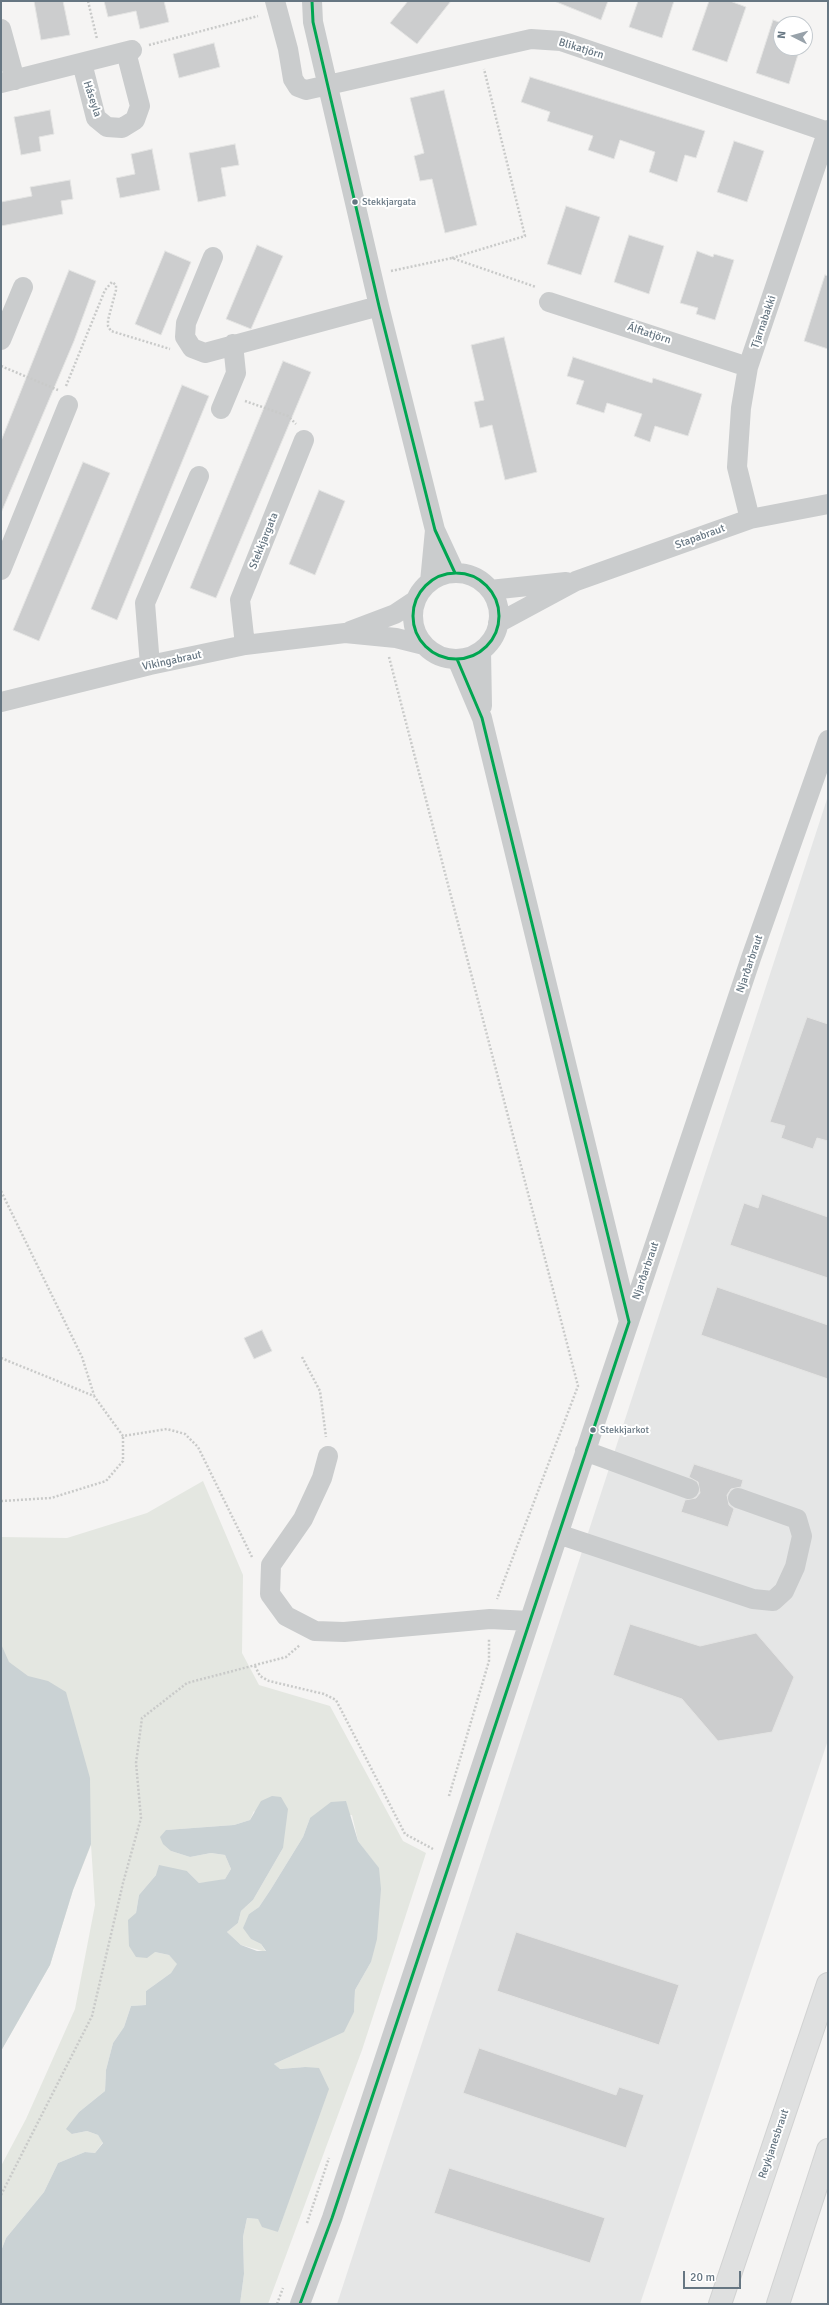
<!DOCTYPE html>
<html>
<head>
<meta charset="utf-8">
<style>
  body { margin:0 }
  #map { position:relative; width:829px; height:2305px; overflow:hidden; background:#f5f4f3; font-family:Signika,sans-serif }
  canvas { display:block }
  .frame { position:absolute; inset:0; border:2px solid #667682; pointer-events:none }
  .north { position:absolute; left:773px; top:16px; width:40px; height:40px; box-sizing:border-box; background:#fff; border:1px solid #c2c8cd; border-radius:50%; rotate:276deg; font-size:11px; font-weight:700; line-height:16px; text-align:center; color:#667682 }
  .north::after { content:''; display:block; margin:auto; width:14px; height:18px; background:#98a2aa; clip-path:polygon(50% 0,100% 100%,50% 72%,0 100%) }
  .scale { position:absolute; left:683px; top:2271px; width:58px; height:18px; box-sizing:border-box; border:2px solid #667682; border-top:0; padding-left:5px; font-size:12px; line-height:14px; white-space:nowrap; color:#667682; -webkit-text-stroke:3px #fff; paint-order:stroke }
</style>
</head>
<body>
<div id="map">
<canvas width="829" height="2305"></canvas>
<div class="frame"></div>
<div class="north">N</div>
<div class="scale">20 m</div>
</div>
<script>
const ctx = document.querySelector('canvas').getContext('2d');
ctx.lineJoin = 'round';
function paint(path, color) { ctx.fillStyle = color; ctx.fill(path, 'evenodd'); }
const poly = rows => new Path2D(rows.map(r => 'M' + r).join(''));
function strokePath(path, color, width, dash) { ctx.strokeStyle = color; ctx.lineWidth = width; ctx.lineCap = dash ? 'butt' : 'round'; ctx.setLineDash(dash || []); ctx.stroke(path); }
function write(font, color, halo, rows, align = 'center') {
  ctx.font = font + ' Signika,sans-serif'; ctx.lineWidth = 4; ctx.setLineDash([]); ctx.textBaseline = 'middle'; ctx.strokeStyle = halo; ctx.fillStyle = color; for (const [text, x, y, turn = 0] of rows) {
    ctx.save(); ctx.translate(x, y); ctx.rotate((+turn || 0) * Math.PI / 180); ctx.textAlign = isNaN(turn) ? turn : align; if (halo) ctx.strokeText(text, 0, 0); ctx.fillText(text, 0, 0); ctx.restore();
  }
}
paint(poly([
  [828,796,828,1740,640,2304,337,2304]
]), '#e5e6e6');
paint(poly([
  [203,1481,243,1575,242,1653,259,1685,330,1706,403,1841,426,1853,362,2050,268,2304,240,2304,244,2274,243,2237,247,2218,258,2219,278,2232,286,2208,305,2067,279,2069,274,2064,317,2044,354,2012,355,1990,371,1962,379,1869,358,1841,352,1815,310,1818,303,1837,271,1889,259,1907,249,1914,251,1939,261,1944,266,1952,241,1945,227,1932,238,1923,241,1911,253,1900,283,1848,254,1811,250,1820,234,1825,166,1830,171,1851,190,1857,211,1853,225,1855,231,1869,225,1879,215,1882,199,1883,187,1871,156,1875,139,1895,136,1913,155,1952,169,1955,178,1964,171,1973,146,1991,146,2005,131,2006,124,2027,113,2043,106,2070,105,2091,79,2112,74,2120,72,2134,87,2131,98,2135,103,2142,95,2153,85,2152,58,2163,44,2192,6,2238,1,2251,1,2166,26,2119,75,2009,95,1905,91,1845,73,1890,50,1965,1,2051,1,1537,67,1538,147,1513]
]), '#e4e7e1');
paint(poly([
  [1,1644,9,1662,28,1676,48,1681,66,1692,90,1778,91,1844,73,1890,50,1965,1,2051],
  [272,1796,281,1797,288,1809,283,1848,253,1900,241,1911,238,1923,227,1932,241,1945,257,1951,266,1951,261,1944,251,1939,243,1928,249,1914,259,1907,271,1889,303,1837,310,1818,331,1802,346,1801,358,1841,379,1868,381,1889,377,1939,371,1962,355,1990,354,2012,344,2032,274,2064,280,2069,305,2067,319,2068,329,2089,278,2232,262,2227,258,2219,247,2218,243,2237,244,2274,240,2304,1,2304,1,2251,6,2238,44,2192,58,2163,85,2152,95,2153,103,2143,98,2135,87,2131,72,2134,66,2129,79,2112,105,2091,106,2070,113,2043,124,2027,131,2006,146,2005,146,1991,171,1973,177,1964,169,1955,155,1952,147,1958,136,1957,129,1946,128,1920,136,1913,139,1895,156,1875,159,1865,187,1871,199,1883,225,1879,231,1869,225,1855,211,1853,190,1857,171,1851,163,1844,160,1837,166,1830,234,1825,250,1820,261,1801]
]), '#cad2d4');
const building = poly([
  [34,1,63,1,70,35,41,40,34,1],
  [104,1,164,1,169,22,140,29,136,11,108,17,104,1],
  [408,1,451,1,417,44,390,23,408,1],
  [554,1,608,1,601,20,554,1],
  [638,1,674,1,662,38,629,27,638,1],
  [709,1,730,1,746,7,727,62,692,50,709,1],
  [773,20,785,24,781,24,781,48,800,48,789,84,756,73,773,20],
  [214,43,220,67,179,78,173,54,214,43],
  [530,77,705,131,696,158,685,155,677,182,649,172,655,152,620,140,614,159,588,150,593,136,547,121,550,112,521,102,530,77],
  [444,90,477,225,445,233,432,179,420,181,414,156,424,153,410,98,444,90],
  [50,110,54,134,39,137,41,151,21,155,14,117,50,110],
  [734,141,764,151,747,202,717,192,734,141],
  [235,144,239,165,221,168,226,196,198,202,189,153,235,144],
  [152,149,160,190,120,198,116,178,135,174,131,154,152,149],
  [70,180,73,199,61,201,63,214,1,226,1,202,32,196,30,187,70,180],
  [566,206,600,217,581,275,547,264,566,206],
  [629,235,664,246,649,294,614,282,629,235],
  [257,245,283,256,251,329,226,319,257,245],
  [165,251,191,262,161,335,135,324,165,251],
  [697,251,713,257,714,254,734,260,715,320,696,314,698,308,680,303,697,251],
  [69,270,96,281,74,341,1,513,1,441,69,270],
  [825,275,828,276,828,349,804,341,825,275],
  [504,337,537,472,505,480,492,425,480,428,474,402,484,400,471,345,504,337],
  [573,357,652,383,653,378,702,394,688,436,655,426,650,442,634,436,642,414,607,403,604,413,576,404,584,381,567,376,573,357],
  [283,361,311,372,216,598,190,588,283,361],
  [182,385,209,396,117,620,91,609,182,385],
  [83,462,110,473,39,641,13,630,83,462],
  [319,490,345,501,315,575,289,564,319,490],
  [807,1017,828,1024,828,1141,817,1138,813,1149,781,1138,785,1126,770,1122,807,1017],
  [762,1194,828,1217,828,1278,730,1245,744,1203,758,1208,762,1194],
  [717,1287,828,1325,828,1379,701,1335,717,1287],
  [262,1330,272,1351,254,1359,244,1338,262,1330],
  [694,1464,743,1480,741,1487,731,1489,727,1495,729,1505,734,1509,728,1527,681,1512,685,1500,696,1498,700,1493,698,1482,689,1477,694,1464],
  [630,1624,700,1646,756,1633,794,1677,772,1732,718,1741,682,1699,613,1675,630,1624],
  [516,1932,679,1985,659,2045,497,1991,516,1932],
  [479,2048,616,2095,619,2087,644,2095,626,2148,463,2093,479,2048],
  [449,2168,605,2218,590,2263,434,2213,449,2168]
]);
paint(building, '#cccdce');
strokePath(building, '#e4e4e3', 1);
const highway = poly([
  [720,2304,828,1984],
  [778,2304,828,2150]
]);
strokePath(highway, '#d1d2d2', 24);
strokePath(poly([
  [88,1,97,39],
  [149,45,258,16],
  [452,258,525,236,484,69],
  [391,271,452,258,536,287],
  [1,366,58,390],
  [66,386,105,290,112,282,116,285,116,290,108,320,108,326,111,331,170,349],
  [245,401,288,416,296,424],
  [389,657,578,1386,497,1599],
  [1,1191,82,1357,94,1395],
  [302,1357,320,1391,326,1437],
  [1,1358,94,1396,123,1436,167,1429,185,1434,198,1447,252,1557],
  [1,1501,51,1498,106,1481,123,1461,123,1436],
  [255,1666,260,1676,269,1681,324,1694,336,1700,405,1834,433,1849],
  [449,1796,489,1661,489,1639],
  [1,2195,92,2016,123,1883,141,1818,136,1763,142,1718,187,1683,286,1657,300,1645],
  [307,2223,329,2158],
  [277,2304,283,2288]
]), '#c9cac9', 2.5, [2, 2]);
strokePath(poly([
  [275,1,288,49,293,79,298,87,306,90,531,39,561,41,828,132],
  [312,1,313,22,379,306,435,530,455,573],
  [1,29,15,80],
  [82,63,96,118,107,127,122,128,135,120,140,106,126,52],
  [1,83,132,50],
  [213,257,186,323,185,337,192,348,205,353,379,306],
  [549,302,748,367],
  [1,340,23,287],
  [221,409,236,373,233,344],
  [750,519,737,467,741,408,748,367,828,130],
  [1,570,68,405],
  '413 616a43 43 0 1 1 86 0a43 43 0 1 1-86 0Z',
  [430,582,435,530],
  [490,590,566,582],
  [498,623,576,581,750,519,828,504],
  [350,631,395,614,416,600],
  [245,645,240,600,304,440],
  [481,651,482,706],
  [457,659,482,718,629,1322],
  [150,665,145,603,199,476],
  [1,702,150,665,245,645,345,633,396,638,424,645],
  [585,1451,689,1489],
  [328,1456,322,1478,303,1519,271,1565,270,1594,286,1616,315,1631,344,1632,490,1619,529,1621],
  [558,1534,753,1599,773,1601,784,1591,795,1567,802,1536,797,1519,738,1498],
  [300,2304,332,2218,593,1429,751,958,828,740]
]), '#cacccd', 20);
strokePath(highway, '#dfe0e0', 22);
strokePath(poly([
  [312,1,313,22,379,306,435,530,455,573],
  '413 616a43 43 0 1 1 86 0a43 43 0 1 1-86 0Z',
  [300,2304,332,2218,629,1322,482,718,457,659]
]), '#00a651', 3);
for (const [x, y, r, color] of [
  [355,202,3.5,"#667682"],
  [593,1430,3.5,"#667682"]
]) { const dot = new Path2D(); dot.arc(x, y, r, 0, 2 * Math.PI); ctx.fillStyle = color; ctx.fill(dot); strokePath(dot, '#fff', 1.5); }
write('10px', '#667682', '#fff', [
  ["Stekkjargata",362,202],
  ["Stekkjarkot",600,1430]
], 'left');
write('11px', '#667682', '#fff', [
  ["Blikatjörn",581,49,17],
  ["Háseyla",92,99,72],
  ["Tjarnabakki",764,322,-71],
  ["Álftatjörn",649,334,18],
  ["Stapabraut",700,537,-20],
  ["Stekkjargata",264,541,-68],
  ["Vikingabraut",172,661,-12],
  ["Njarðarbraut",750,964,-71],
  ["Njarðarbraut",646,1271,-71],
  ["Reykjanesbraut",774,2144,-71]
]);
</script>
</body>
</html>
